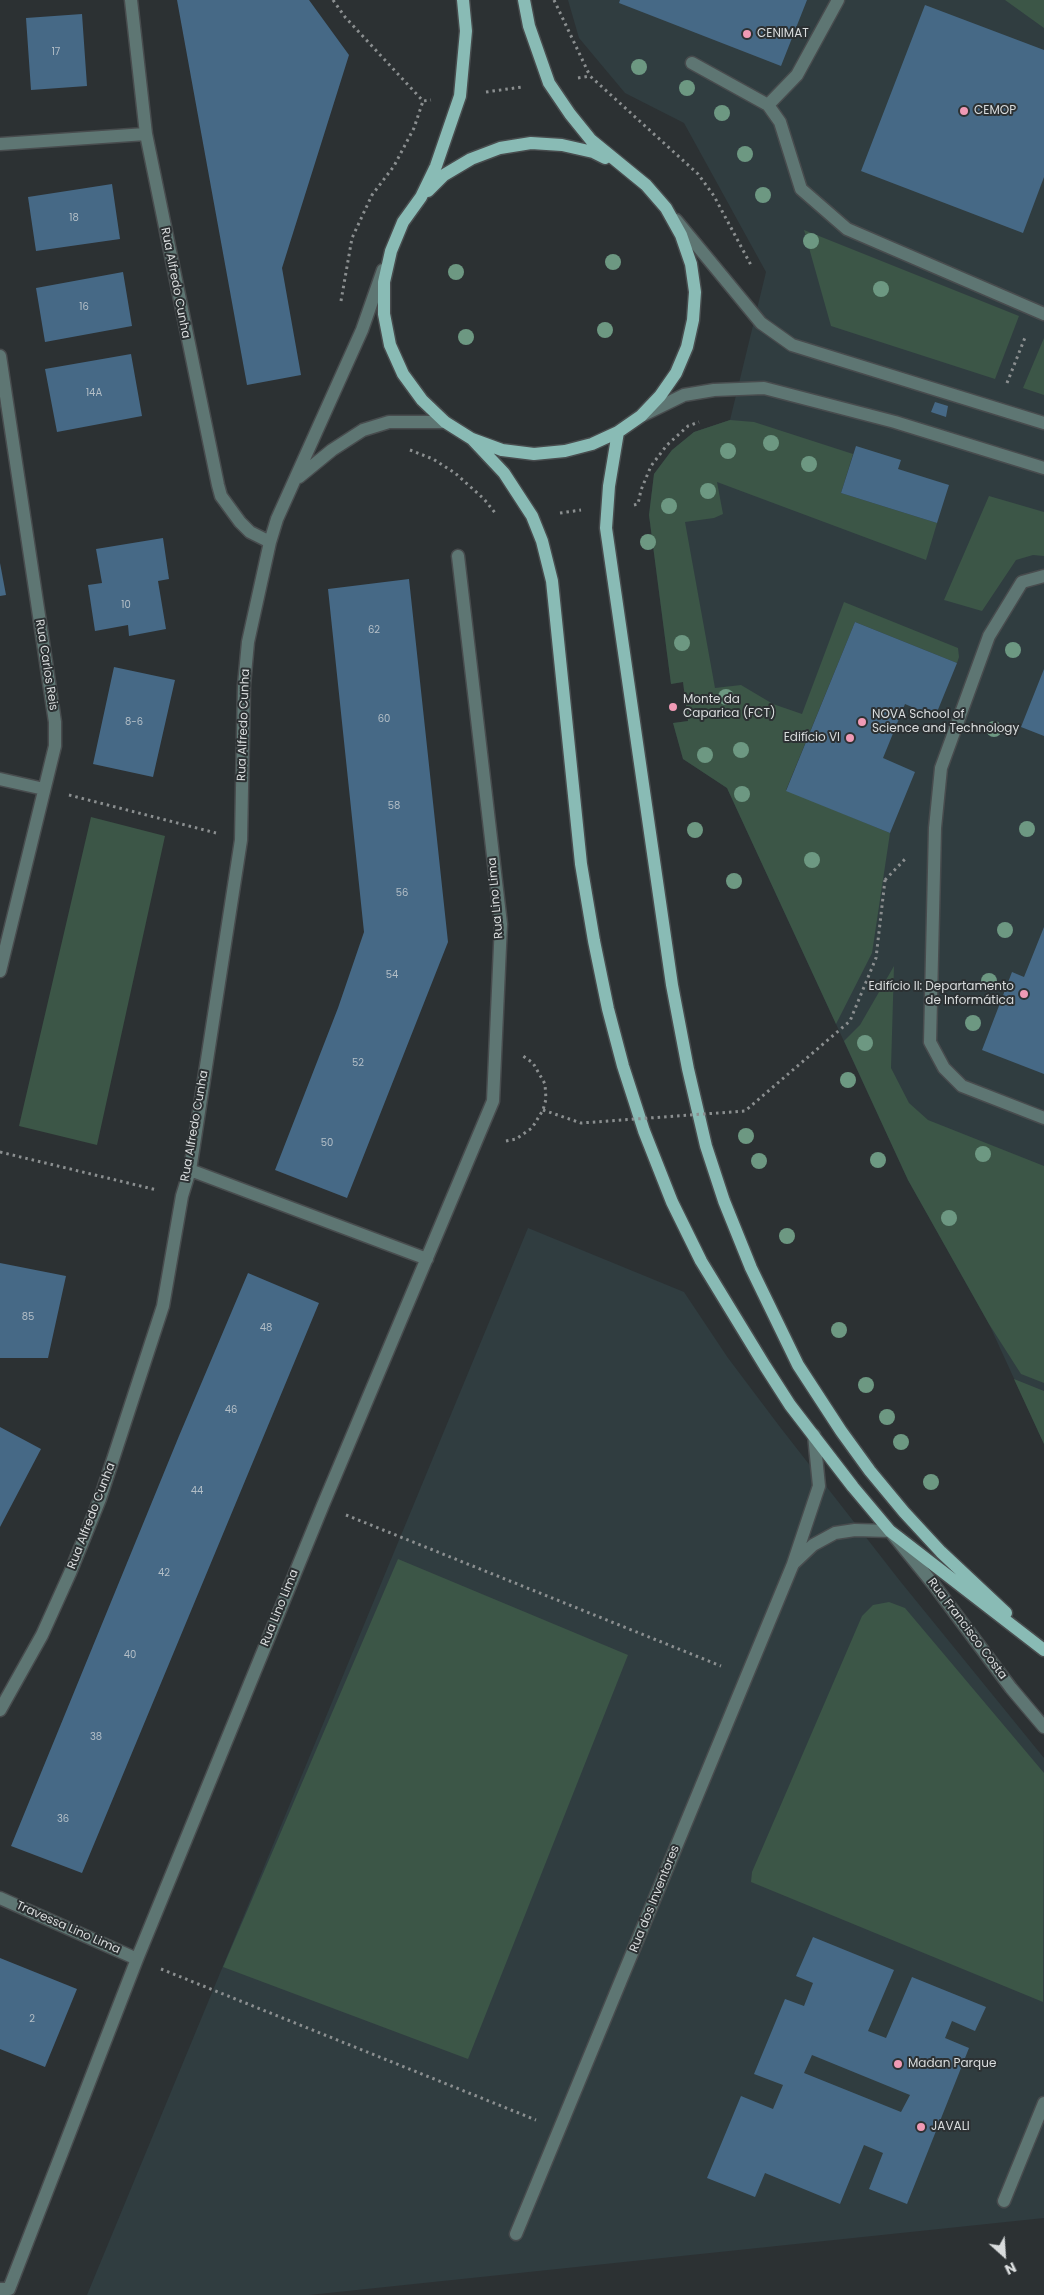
<!DOCTYPE html>
<html>
<head>
<meta charset="utf-8">
<style>
  body { margin:0 }
  #map { position:relative; width:1044px; height:2295px; overflow:hidden; background:#2c3133; font-family:Poppins,sans-serif }
  canvas { display:block }
  .north { position:absolute; left:979px; top:2230px; width:50px; height:50px; -webkit-text-stroke:4px #2c3133; paint-order:stroke; rotate:154deg; font-size:14px; font-weight:700; line-height:20px; text-align:center; color:#d9dcdd }
  .north::after { content:''; display:block; margin:auto; width:18px; height:22px; background:#d9dcdd; clip-path:polygon(50% 0,100% 100%,50% 72%,0 100%) }
</style>
</head>
<body>
<div id="map">
<canvas width="1044" height="2295"></canvas>
<div class="north">N</div>
</div>
<script>
const ctx = document.querySelector('canvas').getContext('2d');
ctx.lineJoin = 'round';
function paint(path, color) { ctx.fillStyle = color; ctx.fill(path, 'evenodd'); }
const poly = rows => new Path2D(rows.map(r => 'M' + r).join(''));
function strokePath(path, color, width, dash) { ctx.strokeStyle = color; ctx.lineWidth = width; ctx.lineCap = dash ? 'butt' : 'round'; ctx.setLineDash(dash || []); ctx.stroke(path); }
function write(font, color, halo, rows, align = 'center') {
  ctx.font = font + ' Poppins,sans-serif'; ctx.lineWidth = 4; ctx.setLineDash([]); ctx.textBaseline = 'middle'; ctx.strokeStyle = halo; ctx.fillStyle = color; for (const [text, x, y, turn = 0] of rows) {
    ctx.save(); ctx.translate(x, y); ctx.rotate((+turn || 0) * Math.PI / 180); ctx.textAlign = isNaN(turn) ? turn : align; if (halo) ctx.strokeText(text, 0, 0); ctx.fillText(text, 0, 0); ctx.restore();
  }
}
paint(poly([
  [568,0,1044,0,1044,1444,989,1324,908,1180,727,788,683,759,673,723,688,721,683,682,671,684,649,515,654,474,672,450,694,432,730,420,766,272,684,123,625,93,579,38],
  [528,1228,684,1292,728,1358,780,1427,900,1581,1044,1758,1044,2218,309,2295,87,2295]
]), '#303d40');
paint(poly([
  [1005,0,1044,0,1044,28],
  [804,230,1019,316,995,379,831,326],
  [1044,338,1044,395,1023,388],
  [730,420,754,422,853,454,841,493,937,523,926,560,717,482,723,514,714,518,685,522,715,688,741,685,773,704,802,714,844,602,958,648,959,657,957,663,855,622,786,790,890,833,872,953,836,1024,727,788,683,759,673,723,688,721,683,682,671,684,649,515,654,474,672,450,694,432],
  [989,496,1044,512,1044,556,1033,555,1016,560,982,611,944,600],
  [91,817,165,836,97,1145,19,1126],
  [894,966,891,1068,909,1103,928,1120,1044,1166,1044,1383,1021,1374,989,1324,908,1180,844,1041,860,1025],
  [1014,1379,1044,1391,1044,1444],
  [398,1559,628,1655,468,2059,223,1967],
  [889,1602,905,1608,1044,1773,1043,2002,751,1882,752,1872,862,1616,873,1605]
]), '#3c5647');
paint(poly([
  [177,0,309,0,349,55,282,268,301,375,247,385],
  [620,0,807,0,781,66,619,3],
  [925,5,1044,50,1044,177,1023,233,861,171],
  [82,14,87,86,31,90,26,18],
  [112,184,120,239,36,251,28,197],
  [123,272,132,326,45,342,36,288],
  [131,354,142,416,57,432,45,369],
  [935,402,948,406,946,417,931,412],
  [856,446,901,460,898,469,949,485,937,523,841,493],
  [163,538,169,579,158,581,166,629,129,636,128,625,95,631,88,585,102,583,96,549],
  [0,563,6,595,0,596],
  [409,579,448,942,347,1198,275,1170,338,1008,364,932,328,589],
  [855,622,957,663,935,717,905,704,883,758,915,772,890,833,786,791],
  [114,667,175,680,153,777,93,764],
  [1044,669,1044,736,1021,727],
  [1044,927,1044,1074,982,1050,1012,972,1024,977],
  [0,1263,66,1276,48,1358,0,1358],
  [248,1273,319,1303,82,1873,11,1846,179,1436],
  [0,1427,41,1449,0,1527],
  [813,1937,894,1970,868,2031,886,2038,912,1977,986,2007,975,2031,952,2021,945,2038,969,2048,907,2204,869,2189,883,2153,864,2145,840,2204,765,2173,755,2197,707,2178,741,2096,773,2109,783,2085,754,2074,785,1999,804,2006,813,1983,796,1976],
  [812,2055,910,2095,901,2112,804,2073],
  [0,1958,77,1989,45,2067,0,2049]
]), '#466986');
const minor = poly([
  [131,0,146,134,218,485,221,496,240,522,250,532,270,542],
  [692,63,768,105,780,122,801,189,847,229,1044,314],
  [768,105,797,75,838,0],
  [0,144,146,134],
  [676,220,761,323,792,345,1044,423],
  [0,356,55,722,55,746,0,971],
  [643,415,684,395,714,390,764,388,895,422,1044,468],
  [299,477,332,450,363,430,389,422,445,422],
  [1044,576,1022,582,989,636,941,768,935,828,930,1042,944,1068,962,1086,1044,1118],
  [0,779,44,789],
  [190,1170,427,1259],
  [814,1435,819,1486,793,1564,813,1545,835,1533,855,1530,890,1531,934,1585,1011,1688,1044,1727],
  [0,1710,42,1635,70,1573,100,1499,163,1306,182,1196,190,1170,241,840,244,685,248,642,270,542,277,519,362,330,383,270],
  [0,1898,137,1959],
  [1004,2201,1044,2103],
  [516,2234,793,1564],
  [0,2289,9,2289,137,1959,323,1505,493,1101,501,924,458,556]
]);
const major = poly([
  [463,0,466,31,460,96,436,166,421,197,403,222,391,251,384,282,384,314,390,345,403,374,422,400,445,422,472,439,502,450,534,454,565,451,592,444,618,432,641,416,660,396,676,373,687,347,693,320,695,292,691,264,681,235,666,208,646,185,591,140,570,114,549,83,529,26,524,0],
  [428,191,444,175,471,159,500,148,531,143,562,145,593,152,605,158],
  [618,432,609,486,606,528,672,985,688,1069,706,1146,724,1201,751,1268,798,1365,841,1431,870,1471,904,1512,941,1552,1006,1613],
  [472,439,504,473,532,516,542,541,552,581,581,864,594,941,608,1009,623,1066,644,1131,672,1202,701,1261,765,1366,790,1405,853,1487,890,1531,1044,1650]
]);
strokePath(minor, '#484c4e', 15);
strokePath(major, '#484c4e', 15);
strokePath(poly([
  [333,0,345,17,423,101,431,100],
  [554,0,590,76],
  [578,78,590,76,698,174,714,196,752,267],
  [486,92,522,87],
  [341,301,352,238,372,195,394,166,414,128,423,101],
  [1007,383,1026,335],
  [410,450,433,459,455,473,484,499,496,514],
  [634,505,638,504,641,490,651,466,667,445,688,426,699,422],
  [560,513,581,510],
  [69,795,216,833],
  [885,880,907,857],
  [506,1141,516,1139,532,1128,543,1110,546,1099,545,1084,533,1063,523,1056],
  [0,1152,157,1190],
  [346,1515,721,1666],
  [161,1969,536,2120]
]), '#8b8f90', 3, [2.5, 4]);
strokePath(minor, '#5e7673', 12);
strokePath(major, '#89bbb5', 12);
strokePath(poly([
  [543,1110,581,1123,745,1111,850,1021,876,958,885,880]
]), '#8b8f90', 3, [2.5, 4]);
ctx.fillStyle = '#6d9882';
for (const [x, y] of [
  [639,67],
  [687,88],
  [722,113],
  [745,154],
  [763,195],
  [811,241],
  [613,262],
  [456,272],
  [881,289],
  [605,330],
  [466,337],
  [771,443],
  [728,451],
  [809,464],
  [708,491],
  [669,506],
  [648,542],
  [682,643],
  [1013,650],
  [726,697],
  [994,729],
  [741,750],
  [705,755],
  [742,794],
  [1027,829],
  [695,830],
  [812,860],
  [734,881],
  [1005,930],
  [989,981],
  [973,1023],
  [865,1043],
  [848,1080],
  [746,1136],
  [983,1154],
  [878,1160],
  [759,1161],
  [949,1218],
  [787,1236],
  [839,1330],
  [866,1385],
  [887,1417],
  [901,1442],
  [931,1482]
]) { ctx.beginPath(); ctx.arc(x, y, 8, 0, 2 * Math.PI); ctx.fill(); }
for (const [x, y, r, color] of [
  [747,34,5,"#f09ab5"],
  [964,111,5,"#f09ab5"],
  [673,707,5,"#f09ab5"],
  [862,722,5,"#f09ab5"],
  [850,738,5,"#f09ab5"],
  [1024,994,5,"#f09ab5"],
  [898,2064,5,"#f09ab5"],
  [921,2127,5,"#f09ab5"]
]) { const dot = new Path2D(); dot.arc(x, y, r, 0, 2 * Math.PI); ctx.fillStyle = color; ctx.fill(dot); strokePath(dot, '#2c3133', 2); }
write('10px', '#b4bfc7', null, [
  ["17",56,52],
  ["18",74,218],
  ["16",84,307],
  ["14A",94,393],
  ["10",126,605],
  ["62",374,630],
  ["60",384,719],
  ["8-6",134,722],
  ["58",394,806],
  ["56",402,893],
  ["54",392,975],
  ["52",358,1063],
  ["50",327,1143],
  ["85",28,1317],
  ["48",266,1328],
  ["46",231,1410],
  ["44",197,1491],
  ["42",164,1573],
  ["40",130,1655],
  ["38",96,1737],
  ["36",63,1819],
  ["2",32,2019]
]);
write('12px', '#d9dcdd', '#2c3133', [
  ["CENIMAT",757,34],
  ["CEMOP",974,111],
  ["Monte da",683,700],
  ["Caparica (FCT)",683,714],
  ["NOVA School of",872,715],
  ["Science and Technology",872,729],
  ["Edifício VI",840,738,"right"],
  ["Edifício II: Departamento",1014,987,"right"],
  ["de Informática",1014,1001,"right"],
  ["Madan Parque",908,2064],
  ["JAVALI",931,2127]
], 'left');
write('12px', '#d9dcdd', '#2c3133', [
  ["Rua Alfredo Cunha",175,283,79],
  ["Rua Carlos Reis",46,665,81],
  ["Rua Alfredo Cunha",244,725,-88],
  ["Rua Lino Lima",496,898,-95],
  ["Rua Alfredo Cunha",195,1126,-80],
  ["Rua Alfredo Cunha",92,1516,-69],
  ["Rua Lino Lima",280,1608,-68],
  ["Rua Francisco Costa",967,1629,53],
  ["Rua dos Inventores",655,1899,-68],
  ["Travessa Lino Lima",68,1928,24]
]);
</script>
</body>
</html>
